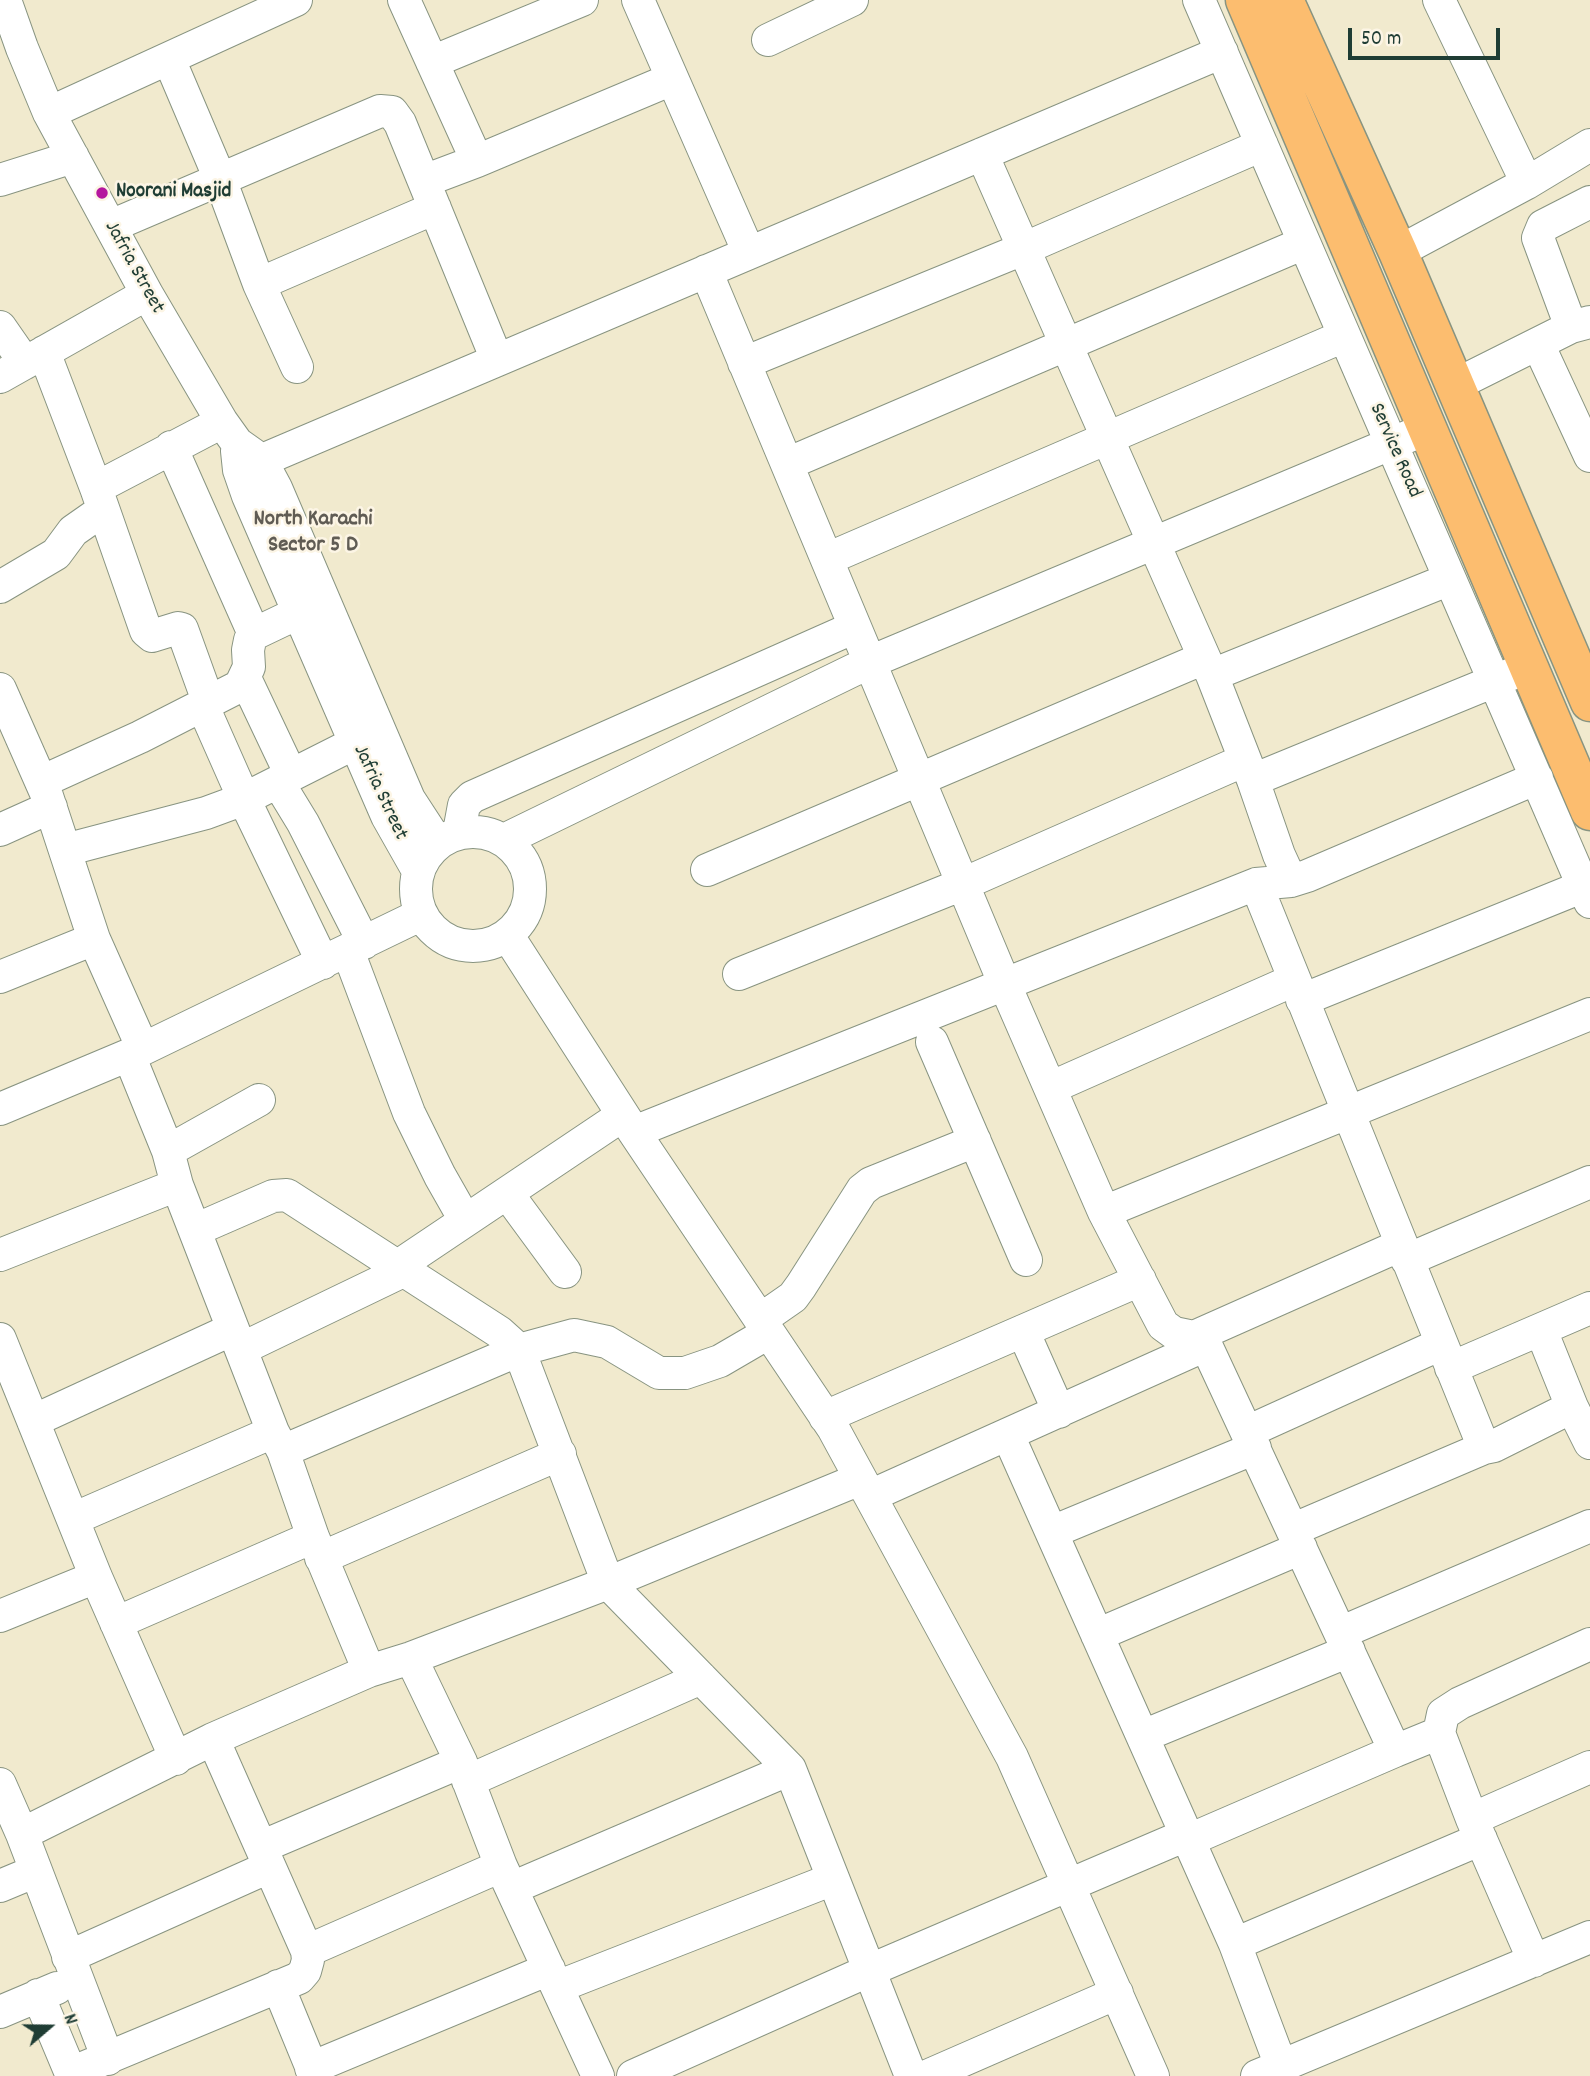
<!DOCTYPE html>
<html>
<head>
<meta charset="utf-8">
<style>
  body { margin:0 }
  #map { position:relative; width:1590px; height:2076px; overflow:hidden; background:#f1eace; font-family:Dekko,sans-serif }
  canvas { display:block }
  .north { position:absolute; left:14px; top:1992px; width:70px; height:70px; -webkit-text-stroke:5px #fcf5e5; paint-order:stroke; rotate:70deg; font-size:19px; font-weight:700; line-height:28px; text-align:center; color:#1f3d34 }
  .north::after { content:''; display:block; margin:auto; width:24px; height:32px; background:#1f3d34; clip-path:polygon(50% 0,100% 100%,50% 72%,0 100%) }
  .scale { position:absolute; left:1348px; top:28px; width:152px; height:32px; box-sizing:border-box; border:4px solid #1f3d34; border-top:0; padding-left:9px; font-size:21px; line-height:24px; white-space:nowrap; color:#1f3d34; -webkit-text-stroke:5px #fcf5e5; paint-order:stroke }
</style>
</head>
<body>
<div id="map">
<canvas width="1590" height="2076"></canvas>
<div class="north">N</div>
<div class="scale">50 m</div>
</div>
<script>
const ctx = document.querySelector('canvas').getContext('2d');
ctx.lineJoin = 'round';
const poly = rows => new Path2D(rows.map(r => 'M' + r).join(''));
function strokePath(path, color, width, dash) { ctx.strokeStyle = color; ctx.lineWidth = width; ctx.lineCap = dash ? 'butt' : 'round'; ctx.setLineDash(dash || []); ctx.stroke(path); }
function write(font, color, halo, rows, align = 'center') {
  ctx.font = font + ' Dekko,sans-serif'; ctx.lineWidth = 5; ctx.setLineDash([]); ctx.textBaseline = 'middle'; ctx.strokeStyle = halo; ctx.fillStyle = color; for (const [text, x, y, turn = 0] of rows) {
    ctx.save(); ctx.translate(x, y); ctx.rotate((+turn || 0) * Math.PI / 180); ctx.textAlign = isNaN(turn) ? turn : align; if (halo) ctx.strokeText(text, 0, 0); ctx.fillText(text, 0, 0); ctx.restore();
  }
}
const minor = poly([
  [5,0,22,48,49,113,147,294,222,422,237,443,261,460,276,488,409,799,437,842],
  [404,0,477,161],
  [638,0,749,253],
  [1199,0,1590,902],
  [1439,0,1527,183],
  [768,40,852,0],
  [169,59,220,179,259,284,297,367],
  [432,62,582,0],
  [49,113,296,0],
  [982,154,1212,675,1253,780,1279,855,1291,881],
  [0,180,73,157],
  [424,181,477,161,672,79],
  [111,226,380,111,392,112,400,123,497,360],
  [1398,252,1527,183,1590,145],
  [706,271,1005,985,1104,1212,1163,1325,1174,1333,1203,1339,1206,1345,1395,1751,1439,1733,1472,1819,1534,1961],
  [259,284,435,208],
  [0,327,25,363],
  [1571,327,1538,238,1543,226,1590,202],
  [1538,344,1590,456],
  [44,352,96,488,146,631,152,636,178,628,182,629,208,701],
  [744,363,1023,249,1262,145],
  [0,377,147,294],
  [1455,385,1571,327,1590,322],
  [171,447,254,634],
  [237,451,239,470,248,496,387,816,417,869],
  [787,464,1304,243],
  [239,470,1222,52],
  [96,488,222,422],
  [827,559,1344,336],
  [0,587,56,554,73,531,103,510],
  [1212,675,1450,579],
  [245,678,291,775],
  [0,689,46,793,94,939,143,1049],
  [202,704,244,799,323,963],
  [1253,780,1514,673],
  [41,782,140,737,240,686,249,667,248,650,250,640,254,634,300,612],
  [278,782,303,823,364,943],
  [0,830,51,807],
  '416 889a57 57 0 1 1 114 0a57 57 0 1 1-114 0Z',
  [459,832,464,805,472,797,855,627],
  [504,840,870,662,1426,429],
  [65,850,206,813,244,799,355,743],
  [707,870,1204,658],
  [1256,884,1484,1448,1494,1446,1572,1407],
  [508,936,634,1132,833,1428,1012,1757,1153,2076],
  [348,951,409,1113,440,1176,465,1220],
  [739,974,963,884,1245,760],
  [0,977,94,939],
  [1302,1000,1584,886],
  [932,1042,1026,1260],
  [129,1055,168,1151,177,1185,273,1432,283,1451,313,1537,369,1671],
  [1050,1088,1294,980],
  [0,1109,143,1049,420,915],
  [634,1132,1256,884,1291,881,1307,876,1537,778],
  [168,1151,259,1100],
  [507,1193,565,1272],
  [1104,1212,1590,1014],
  [195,1230,273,1196,287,1195,499,1332,519,1350,608,1583,790,1769,911,2076],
  [0,1255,177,1185],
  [1407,1260,1590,1182],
  [398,1266,623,1115],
  [760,1320,793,1297,801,1286,862,1190,871,1183,975,1141],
  [1541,1330,1572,1407,1590,1443],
  [1023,1331,1059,1412],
  [1196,1336,1401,1245],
  [0,1339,96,1577,176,1759],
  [241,1349,405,1270],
  [1451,1368,1590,1308],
  [825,1417,1140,1280],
  [33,1421,233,1329],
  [1247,1432,1441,1344],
  [1008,1435,1235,1944,1281,2066],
  [283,1451,519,1350,574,1335,607,1342,659,1373,685,1373,720,1361,768,1333],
  [870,1496,1206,1345],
  [73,1519,273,1432],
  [1292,1530,1484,1448],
  [1052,1532,1255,1448],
  [321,1558,560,1454],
  [0,1616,96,1577],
  [116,1623,313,1537],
  [1340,1633,1590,1526],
  [1097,1635,1301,1548],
  [411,1658,461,1762,501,1866,598,2076],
  [1439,1733,1443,1714,1460,1703,1590,1644],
  [1143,1736,1349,1651],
  [468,1781,701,1678],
  [0,1784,22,1834,108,2059],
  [1472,1819,1590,1767],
  [22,1834,213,1739,369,1671,411,1658,608,1583,860,1479],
  [1189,1840,1395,1751],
  [261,1847,461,1762],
  [0,1886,36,1871],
  [512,1888,790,1769],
  [1235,1944,1481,1839],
  [307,1951,501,1866],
  [68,1957,269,1867],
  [278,1986,315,2076],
  [557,1987,833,1879],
  [38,1995,72,2076],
  [0,2012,57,1988],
  [311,2068,549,1969],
  [71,2073,299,1978,305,1971,308,1960,307,1951,213,1739],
  [633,2076,868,1971,1186,1835],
  [927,2076,1117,1993],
  [1257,2076,1590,1937]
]);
const major = poly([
  [1245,0,1590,811],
  [1284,0,1398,252,1590,702]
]);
strokePath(minor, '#889481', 34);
strokePath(major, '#889481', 41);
strokePath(minor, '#fff', 32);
strokePath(major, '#fcbd6f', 38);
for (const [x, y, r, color] of [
  [102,193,7,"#b5179e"]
]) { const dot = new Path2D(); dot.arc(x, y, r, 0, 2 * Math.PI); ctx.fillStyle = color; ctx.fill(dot); strokePath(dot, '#fcf5e5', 2.5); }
write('bold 21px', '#1f3d34', '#fcf5e5', [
  ["Noorani Masjid",116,193]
], 'left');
write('21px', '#1f3d34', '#fcf5e5', [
  ["Jafria Street",133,268,61],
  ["Service Road",1394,451,66],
  ["Jafria Street",379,793,65]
]);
write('bold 23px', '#605c54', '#fcf5e5', [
  ["North Karachi",313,521],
  ["Sector 5 D",313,547]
]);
</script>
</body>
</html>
